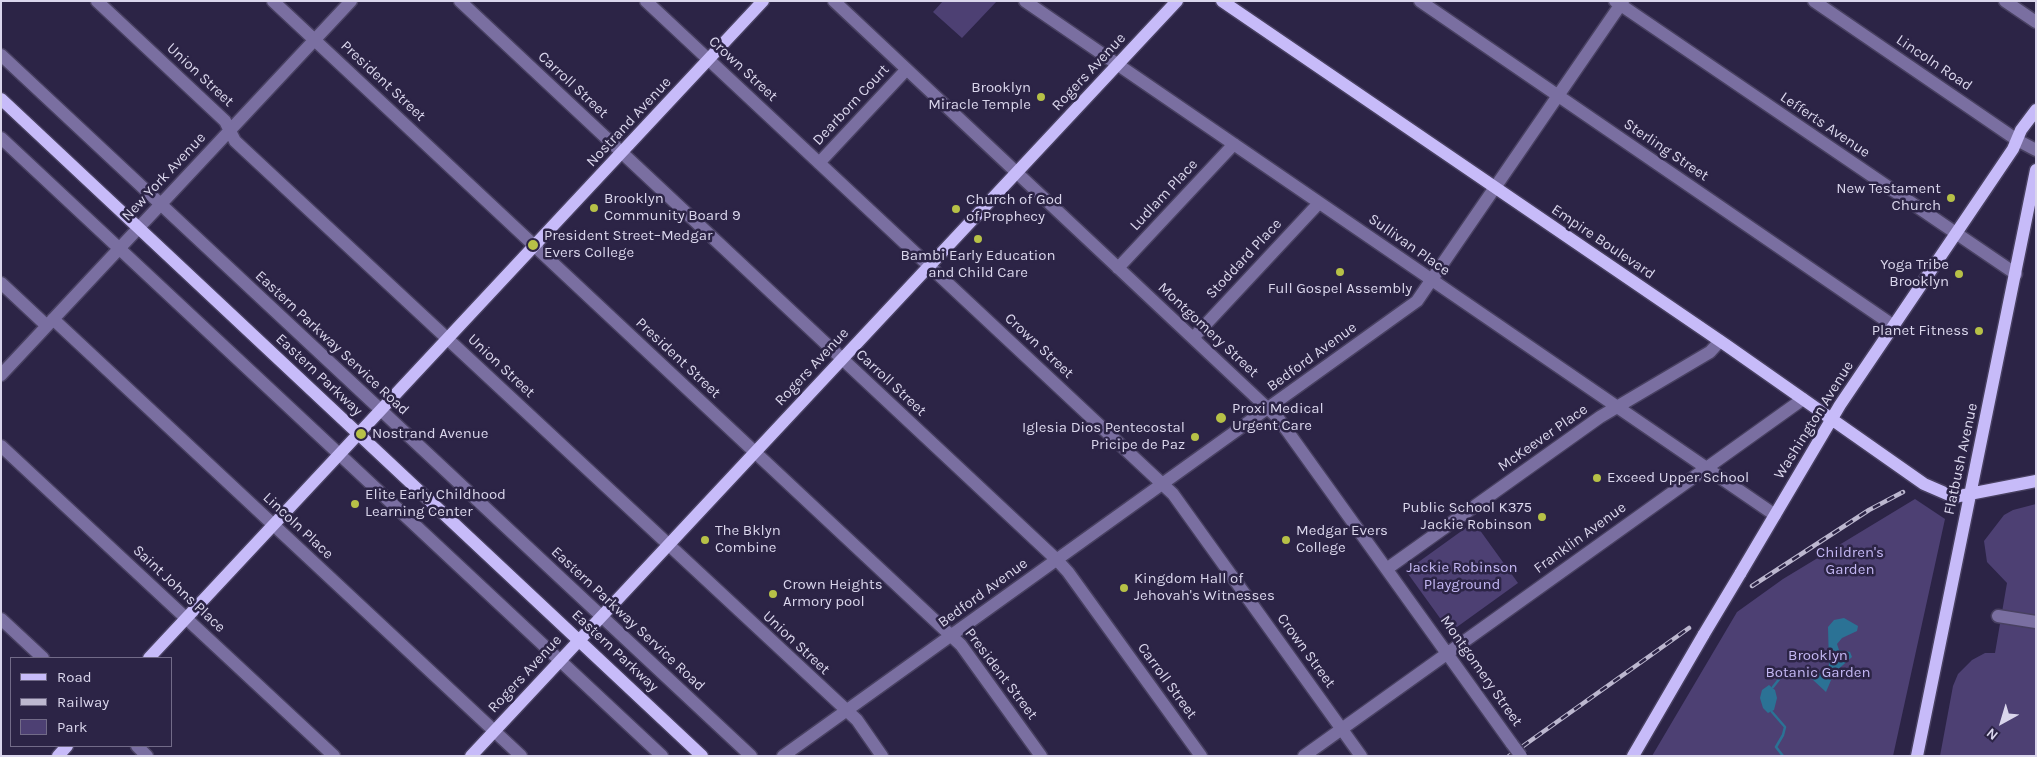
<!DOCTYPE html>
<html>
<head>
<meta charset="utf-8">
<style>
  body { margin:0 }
  #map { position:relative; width:2037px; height:757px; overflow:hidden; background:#2c2446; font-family:Karla,sans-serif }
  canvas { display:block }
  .frame { position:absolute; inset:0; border:2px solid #dad6ec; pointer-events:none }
  .legend { position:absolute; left:10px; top:657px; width:162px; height:90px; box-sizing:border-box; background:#2c2446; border:1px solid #726b88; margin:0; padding:6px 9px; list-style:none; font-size:15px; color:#dad6ec }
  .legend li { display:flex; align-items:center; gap:10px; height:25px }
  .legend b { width:25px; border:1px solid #726b88 }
  .north { position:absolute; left:1977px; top:697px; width:50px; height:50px; -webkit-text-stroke:4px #2c2446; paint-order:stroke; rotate:219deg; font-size:14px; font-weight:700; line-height:20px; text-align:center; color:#dad6ec }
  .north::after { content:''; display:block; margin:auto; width:18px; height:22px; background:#dad6ec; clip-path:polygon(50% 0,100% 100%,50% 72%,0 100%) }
</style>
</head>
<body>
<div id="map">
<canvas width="2037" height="757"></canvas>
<div class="frame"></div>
<ul class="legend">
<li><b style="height:6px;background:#c7bbf9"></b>Road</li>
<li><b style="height:6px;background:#bcb7cf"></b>Railway</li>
<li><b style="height:14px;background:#4d4073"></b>Park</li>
</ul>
<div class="north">N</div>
</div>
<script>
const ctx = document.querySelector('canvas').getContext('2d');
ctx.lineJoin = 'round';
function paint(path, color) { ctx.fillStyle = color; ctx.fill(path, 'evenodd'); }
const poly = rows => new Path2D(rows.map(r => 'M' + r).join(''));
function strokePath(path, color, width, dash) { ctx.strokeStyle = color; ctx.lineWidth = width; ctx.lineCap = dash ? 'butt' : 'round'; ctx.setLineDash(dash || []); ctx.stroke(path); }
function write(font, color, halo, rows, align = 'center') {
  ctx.font = font + ' Karla,sans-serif'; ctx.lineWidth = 5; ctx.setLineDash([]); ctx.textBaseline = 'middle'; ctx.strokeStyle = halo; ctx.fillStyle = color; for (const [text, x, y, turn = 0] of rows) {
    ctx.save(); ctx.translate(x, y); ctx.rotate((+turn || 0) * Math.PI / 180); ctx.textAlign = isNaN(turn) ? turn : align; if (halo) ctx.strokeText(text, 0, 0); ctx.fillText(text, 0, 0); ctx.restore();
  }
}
paint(poly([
  [943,1,997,1,962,38,933,12],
  [1915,499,1945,519,1893,756,1652,756,1737,612,1783,579],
  [2036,504,2036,756,1940,756,1953,686,1958,674,1972,660,1985,653,1995,653,2007,583,1987,562,1984,541,2004,515,2013,510],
  [1474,522,1518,583,1450,632,1406,571]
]), '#4d4073');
paint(poly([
  [1844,618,1858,626,1857,631,1842,638,1837,644,1839,650,1850,652,1852,657,1834,673,1826,692,1812,679,1777,676,1776,672,1783,669,1818,674,1825,670,1829,665,1828,627,1834,620],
  [1769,685,1775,690,1777,698,1774,710,1768,713,1763,708,1760,698,1762,690]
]), '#2b7295');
strokePath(poly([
  [1773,687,1780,678],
  [1772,712,1785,727,1783,735,1776,747,1783,756]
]), '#2b7295', 2.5);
const minor = poly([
  [97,1,225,121,235,141,857,720,882,756],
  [273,1,961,645,1041,756],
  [460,1,1057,560,1068,572,1201,756],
  [646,1,1173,494,1361,756],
  [834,1,1278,418,1512,744],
  [1025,1,1775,515],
  [1420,1,1894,326],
  [1615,1,2016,274],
  [1814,1,2017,140,2036,150],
  [2005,1,2036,22],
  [1,55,751,756],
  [1,138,662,756],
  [819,163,906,70],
  [1118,268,1234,144],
  [1,283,47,326],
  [53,319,521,756],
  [1193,338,1319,203],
  [1,375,351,1],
  [1,446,334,756],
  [1388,568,1600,417,1710,352,1720,341],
  [1998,616,2036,622],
  [1,619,43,658],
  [137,746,147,756],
  [783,756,1417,301,1623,1],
  [1304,756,1803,399]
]);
const major = poly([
  [1222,1,1726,345,1924,484,1954,497,2036,481],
  [1,99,702,756],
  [1740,574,1840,405,2013,149,2021,130,2036,110],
  [149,658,763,1],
  [58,756,67,746],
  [471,756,1177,1],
  [1633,756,1704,634],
  [1917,756,2036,170]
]);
strokePath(minor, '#484061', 15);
strokePath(major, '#484061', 15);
strokePath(minor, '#7a6fa1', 12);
strokePath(major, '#c7bbf9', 12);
const rail = poly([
  [1752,586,1869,510,1903,492],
  [1509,756,1689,628]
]);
strokePath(rail, '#bcb7cf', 4.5);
strokePath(rail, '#2c2446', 2.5, [8]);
const minorBridge = poly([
  [1512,744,1521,756]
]);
const majorBridge = poly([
  [1704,634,1740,574]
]);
strokePath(minorBridge, '#484061', 15, []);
strokePath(majorBridge, '#484061', 15, []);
strokePath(minorBridge, '#7a6fa1', 12);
strokePath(majorBridge, '#c7bbf9', 12);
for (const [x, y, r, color] of [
  [1041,97,5,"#b7c147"],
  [1951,198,5,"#b7c147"],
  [594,208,5,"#b7c147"],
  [956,209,5,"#b7c147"],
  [978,239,5,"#b7c147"],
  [533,245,6,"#b7c147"],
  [1340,272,5,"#b7c147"],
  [1959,274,5,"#b7c147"],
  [1979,331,5,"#b7c147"],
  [1221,418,6,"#b7c147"],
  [361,434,6,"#b7c147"],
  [1195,437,5,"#b7c147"],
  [1597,478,5,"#b7c147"],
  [355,504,5,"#b7c147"],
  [1542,517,5,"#b7c147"],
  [705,540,5,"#b7c147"],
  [1286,540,5,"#b7c147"],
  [1124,588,5,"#b7c147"],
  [773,594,5,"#b7c147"]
]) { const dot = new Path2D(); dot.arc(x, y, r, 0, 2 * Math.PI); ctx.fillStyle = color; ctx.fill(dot); strokePath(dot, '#2c2446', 2); }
write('15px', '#dad6ec', '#2c2446', [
  ["Lincoln Road",1934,63,34],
  ["Crown Street",743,69,43],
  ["Rogers Avenue",1089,72,-47],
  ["Union Street",200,75,43],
  ["President Street",383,81,43],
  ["Carroll Street",573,85,43],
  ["Dearborn Court",851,105,-47],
  ["Nostrand Avenue",629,122,-47],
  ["Lefferts Avenue",1825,125,34],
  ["Sterling Street",1666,150,34],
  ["New York Avenue",164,177,-47],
  ["Ludlam Place",1164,195,-47],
  ["Empire Boulevard",1603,242,34],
  ["Sullivan Place",1409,245,35],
  ["Stoddard Place",1244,259,-47],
  ["Montgomery Street",1208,330,43],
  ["Eastern Parkway Service Road",332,343,43],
  ["Crown Street",1039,346,43],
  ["Bedford Avenue",1312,357,-36],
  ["President Street",678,358,43],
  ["Union Street",501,366,43],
  ["Rogers Avenue",812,367,-47],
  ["Eastern Parkway",319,375,43],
  ["Carroll Street",891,383,43],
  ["Washington Avenue",1814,420,-58],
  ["McKeever Place",1543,438,-35],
  ["Flatbush Avenue",1961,459,-78],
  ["Lincoln Place",298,526,43],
  ["Franklin Avenue",1580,538,-36],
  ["Saint Johns Place",179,589,43],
  ["Bedford Avenue",983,593,-36],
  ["Eastern Parkway Service Road",628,619,43],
  ["Union Street",796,643,43],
  ["Eastern Parkway",615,651,43],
  ["Crown Street",1306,651,54],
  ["Montgomery Street",1481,671,55],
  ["Rogers Avenue",525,674,-47],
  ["President Street",1001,674,53],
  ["Carroll Street",1167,681,54]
]);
write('15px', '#dad6ec', '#2c2446', [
  ["Brooklyn",1031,88,"right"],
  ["Miracle Temple",1031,105,"right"],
  ["New Testament",1941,189,"right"],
  ["Church",1941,206,"right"],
  ["Brooklyn",604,199],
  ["Community Board 9",604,216],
  ["Church of God",966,200],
  ["of Prophecy",966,217],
  ["President Street–Medgar",544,236],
  ["Evers College",544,253],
  ["Bambi Early Education",978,256,"center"],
  ["and Child Care",978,273,"center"],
  ["Yoga Tribe",1949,265,"right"],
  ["Brooklyn",1949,282,"right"],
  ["Full Gospel Assembly",1340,289,"center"],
  ["Planet Fitness",1969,331,"right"],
  ["Proxi Medical",1232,409],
  ["Urgent Care",1232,426],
  ["Iglesia Dios Pentecostal",1185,428,"right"],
  ["Pricipe de Paz",1185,445,"right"],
  ["Nostrand Avenue",372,434],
  ["Exceed Upper School",1607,478],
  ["Elite Early Childhood",365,495],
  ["Learning Center",365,512],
  ["Public School K375",1532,508,"right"],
  ["Jackie Robinson",1532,525,"right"],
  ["The Bklyn",715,531],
  ["Combine",715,548],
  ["Medgar Evers",1296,531],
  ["College",1296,548],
  ["Kingdom Hall of",1134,579],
  ["Jehovah's Witnesses",1134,596],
  ["Crown Heights",783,585],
  ["Armory pool",783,602]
], 'left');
write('15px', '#c3b7f3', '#2c2446', [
  ["Children's",1850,553],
  ["Garden",1850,570],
  ["Jackie Robinson",1462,568],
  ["Playground",1462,585],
  ["Brooklyn",1818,656],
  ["Botanic Garden",1818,673]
]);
</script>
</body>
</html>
